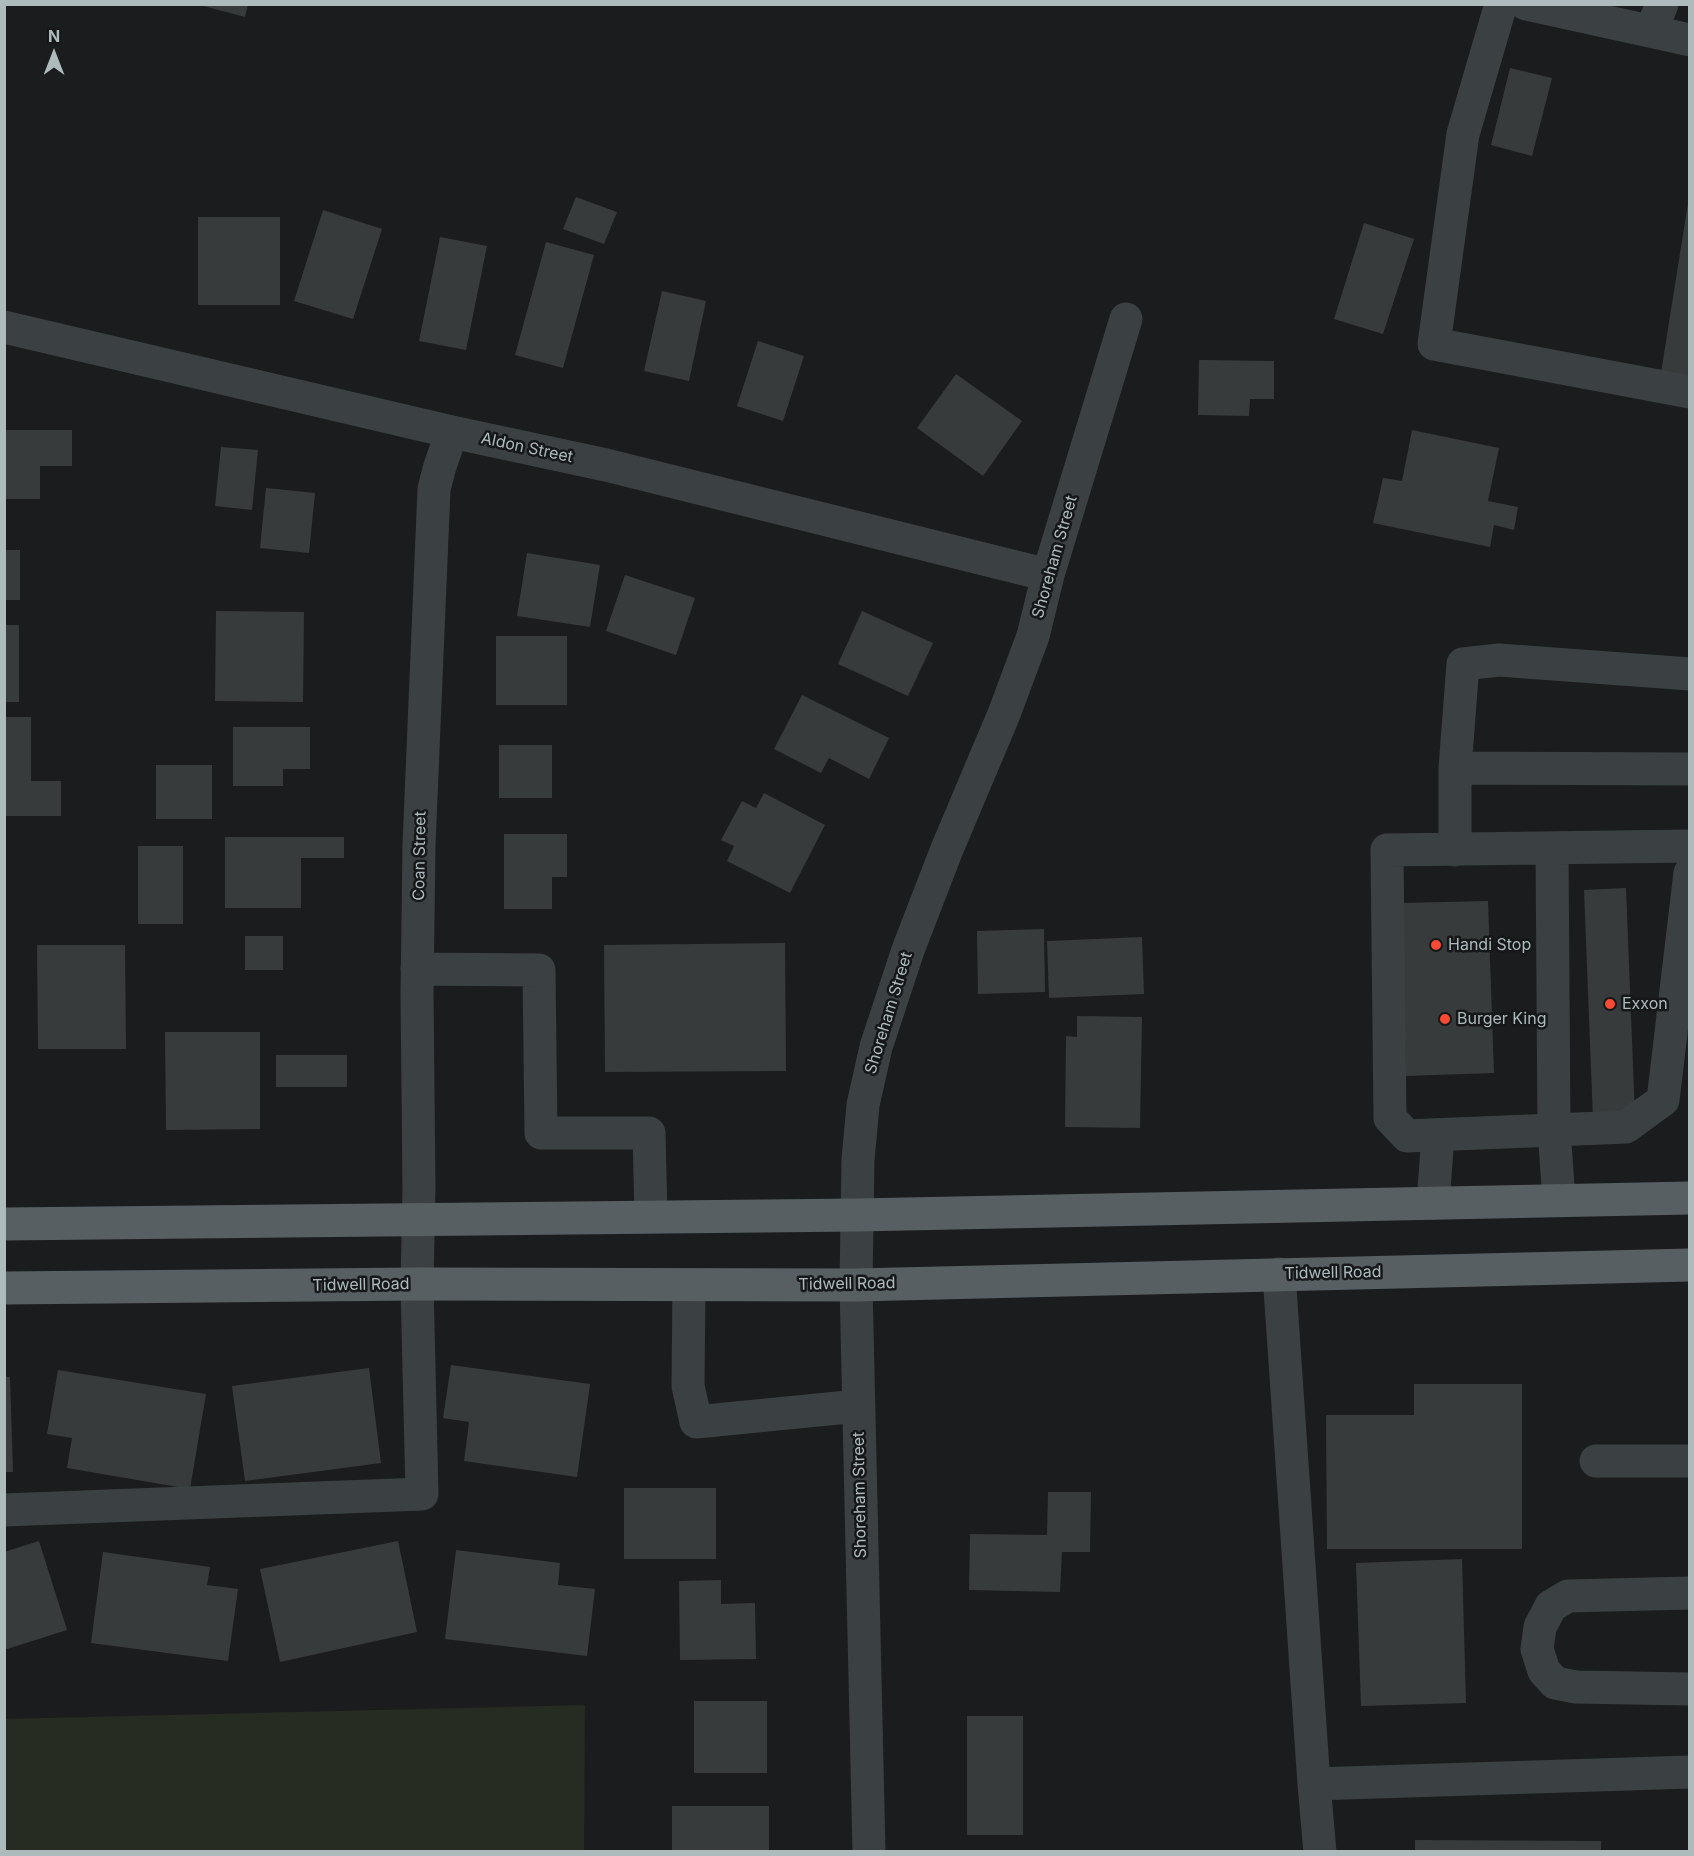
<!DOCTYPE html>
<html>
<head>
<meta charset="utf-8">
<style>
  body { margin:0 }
  #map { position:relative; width:1694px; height:1856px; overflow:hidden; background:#1b1c1d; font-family:Inter,sans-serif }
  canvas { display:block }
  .frame { position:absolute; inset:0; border:6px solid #adbbbd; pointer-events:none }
  .north { position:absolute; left:24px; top:24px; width:60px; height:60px; -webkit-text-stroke:4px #161718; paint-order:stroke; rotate:0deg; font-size:16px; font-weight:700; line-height:24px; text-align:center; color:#adbbbd }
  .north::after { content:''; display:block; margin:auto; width:21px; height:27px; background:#adbbbd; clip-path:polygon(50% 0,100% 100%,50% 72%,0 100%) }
</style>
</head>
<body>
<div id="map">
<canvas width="1694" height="1856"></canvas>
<div class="frame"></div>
<div class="north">N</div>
</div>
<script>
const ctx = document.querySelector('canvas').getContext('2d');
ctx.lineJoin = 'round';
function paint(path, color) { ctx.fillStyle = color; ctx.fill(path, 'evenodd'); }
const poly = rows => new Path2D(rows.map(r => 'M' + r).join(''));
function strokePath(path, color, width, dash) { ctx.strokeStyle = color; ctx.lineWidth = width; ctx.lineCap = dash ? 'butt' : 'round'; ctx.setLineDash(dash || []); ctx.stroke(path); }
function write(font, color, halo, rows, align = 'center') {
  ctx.font = font + ' Inter,sans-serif'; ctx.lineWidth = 5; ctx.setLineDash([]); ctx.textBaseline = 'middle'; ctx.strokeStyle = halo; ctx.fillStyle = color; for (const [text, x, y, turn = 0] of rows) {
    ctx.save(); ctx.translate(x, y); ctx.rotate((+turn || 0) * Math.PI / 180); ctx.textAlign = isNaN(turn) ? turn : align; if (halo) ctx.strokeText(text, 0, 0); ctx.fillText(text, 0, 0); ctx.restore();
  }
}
paint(poly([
  [585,1705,584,1851,5,1851,5,1719]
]), '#262c22');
paint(poly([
  [196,4,248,4,245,17],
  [1510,68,1552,78,1532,156,1491,145],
  [576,197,617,212,604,244,563,229],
  [1688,203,1690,203,1690,384,1660,379],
  [323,210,382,229,353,319,294,301],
  [198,217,280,217,280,305,198,305],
  [1364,223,1414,239,1383,334,1334,319],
  [440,237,487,246,466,350,419,341],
  [546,242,594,255,563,368,515,355],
  [662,291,706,301,689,381,644,371],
  [758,341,804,356,783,421,737,406],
  [1199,360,1274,361,1274,399,1250,399,1249,416,1198,415],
  [956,374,1022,421,983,476,917,428],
  [4,430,72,430,72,466,40,466,40,499,4,499],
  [1412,430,1499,448,1488,501,1518,507,1514,530,1494,525,1490,547,1373,523,1383,478,1402,481],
  [221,447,258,450,252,510,215,506],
  [266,488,315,493,309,553,260,548],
  [4,550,20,550,20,600,4,600],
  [527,553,600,565,590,627,517,616],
  [625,575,695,598,676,655,606,631],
  [216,611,304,612,303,702,215,701],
  [862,611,933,643,908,696,838,664],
  [4,625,19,625,19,702,4,702],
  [496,636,567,636,567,705,496,705],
  [802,695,889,738,869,779,829,758,821,773,774,749],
  [4,717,31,717,31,781,61,781,61,816,4,816],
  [233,727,310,727,310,769,283,769,283,786,233,786],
  [499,745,552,745,552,798,499,798],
  [156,765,212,765,212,819,156,819],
  [764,793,825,825,790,893,727,861,734,846,721,840,742,801,756,808],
  [504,834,567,834,567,877,552,877,552,909,504,909],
  [225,837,344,837,344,858,301,858,301,908,225,908],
  [138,846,183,846,183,924,138,924],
  [1626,888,1635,1117,1593,1119,1584,890],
  [1488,901,1494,1073,1406,1076,1401,903],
  [1044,929,1045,992,978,994,977,931],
  [245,936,283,936,283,970,245,970],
  [1142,937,1144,994,1049,998,1047,941],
  [785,943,786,1071,605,1072,604,945],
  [37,945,125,945,126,1049,38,1049],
  [1077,1016,1142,1017,1140,1128,1065,1127,1066,1036,1077,1037],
  [165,1032,260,1032,260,1129,166,1130],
  [276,1055,347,1055,347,1087,276,1087],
  [451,1365,590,1384,577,1477,464,1461,469,1422,443,1418],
  [369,1368,381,1463,245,1481,232,1386],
  [58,1370,206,1394,190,1489,67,1468,72,1438,47,1434],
  [4,1377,10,1377,13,1472,4,1472],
  [1414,1384,1522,1384,1522,1549,1327,1549,1326,1415,1414,1415],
  [624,1488,716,1488,716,1559,624,1559],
  [1048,1492,1091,1492,1090,1552,1062,1552,1060,1592,969,1590,970,1534,1047,1535],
  [39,1541,67,1630,4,1650,4,1552],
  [398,1541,417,1632,280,1662,260,1569],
  [456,1550,560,1563,558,1585,595,1589,587,1656,445,1639],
  [103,1552,210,1567,207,1585,238,1589,228,1661,91,1643],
  [1462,1559,1466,1703,1361,1706,1356,1563],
  [721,1580,721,1604,755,1603,756,1659,680,1660,679,1581],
  [694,1701,767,1701,767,1773,694,1773],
  [967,1716,1023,1716,1023,1835,967,1835],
  [672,1806,769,1806,769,1851,672,1852],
  [1415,1840,1601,1841,1601,1852,1415,1852]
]), '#383b3c');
strokePath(poly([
  [1501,4,1463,134,1434,344,1690,392],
  [1526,4,1690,40],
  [1651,31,1662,4],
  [4,327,452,432,606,465,1048,575],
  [1455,768,1690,769],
  [1690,846,1387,850,1390,1118,1407,1136,1626,1127,1663,1100,1690,873],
  [1552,848,1554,1130,1559,1200],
  [1455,850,1455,768,1463,664,1499,660,1690,674],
  [417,969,539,970,541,1133,649,1133,651,1216],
  [1433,1203,1438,1135],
  [1279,1274,1314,1784,1320,1852],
  [689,1285,688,1386,696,1422,858,1406],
  [1596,1461,1690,1461],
  [4,1510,422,1494,417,1284,419,1188,417,994,419,845,434,489,440,466,452,432],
  [1690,1593,1568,1596,1551,1606,1540,1627,1537,1649,1544,1671,1555,1683,1576,1687,1690,1689],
  [1314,1784,1690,1772],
  [869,1852,856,1285,858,1160,863,1105,876,1047,908,950,947,849,1004,714,1033,636,1048,575,1126,319]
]), '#3b4143', 33);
strokePath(poly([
  [4,1224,857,1215,1690,1198],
  [4,1288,417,1284,856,1285,1690,1265]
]), '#575f62', 33);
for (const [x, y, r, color] of [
  [1436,945,6,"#fb4a35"],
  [1610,1004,6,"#fb4a35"],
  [1445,1019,6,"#fb4a35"]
]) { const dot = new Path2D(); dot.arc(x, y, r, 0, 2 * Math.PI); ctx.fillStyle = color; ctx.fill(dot); strokePath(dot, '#161718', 2); }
write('16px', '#adbbbd', '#161718', [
  ["Aldon Street",527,448,12],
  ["Shoreham Street",1055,557,-74],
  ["Coan Street",420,856,-89],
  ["Shoreham Street",889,1013,-73],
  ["Tidwell Road",1333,1273,-1],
  ["Tidwell Road",847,1284,-1],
  ["Tidwell Road",361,1285,-1],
  ["Shoreham Street",860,1495,-91]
]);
write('16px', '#adbbbd', '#161718', [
  ["Handi Stop",1448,945],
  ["Exxon",1622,1004],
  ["Burger King",1457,1019]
], 'left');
</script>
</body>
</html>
